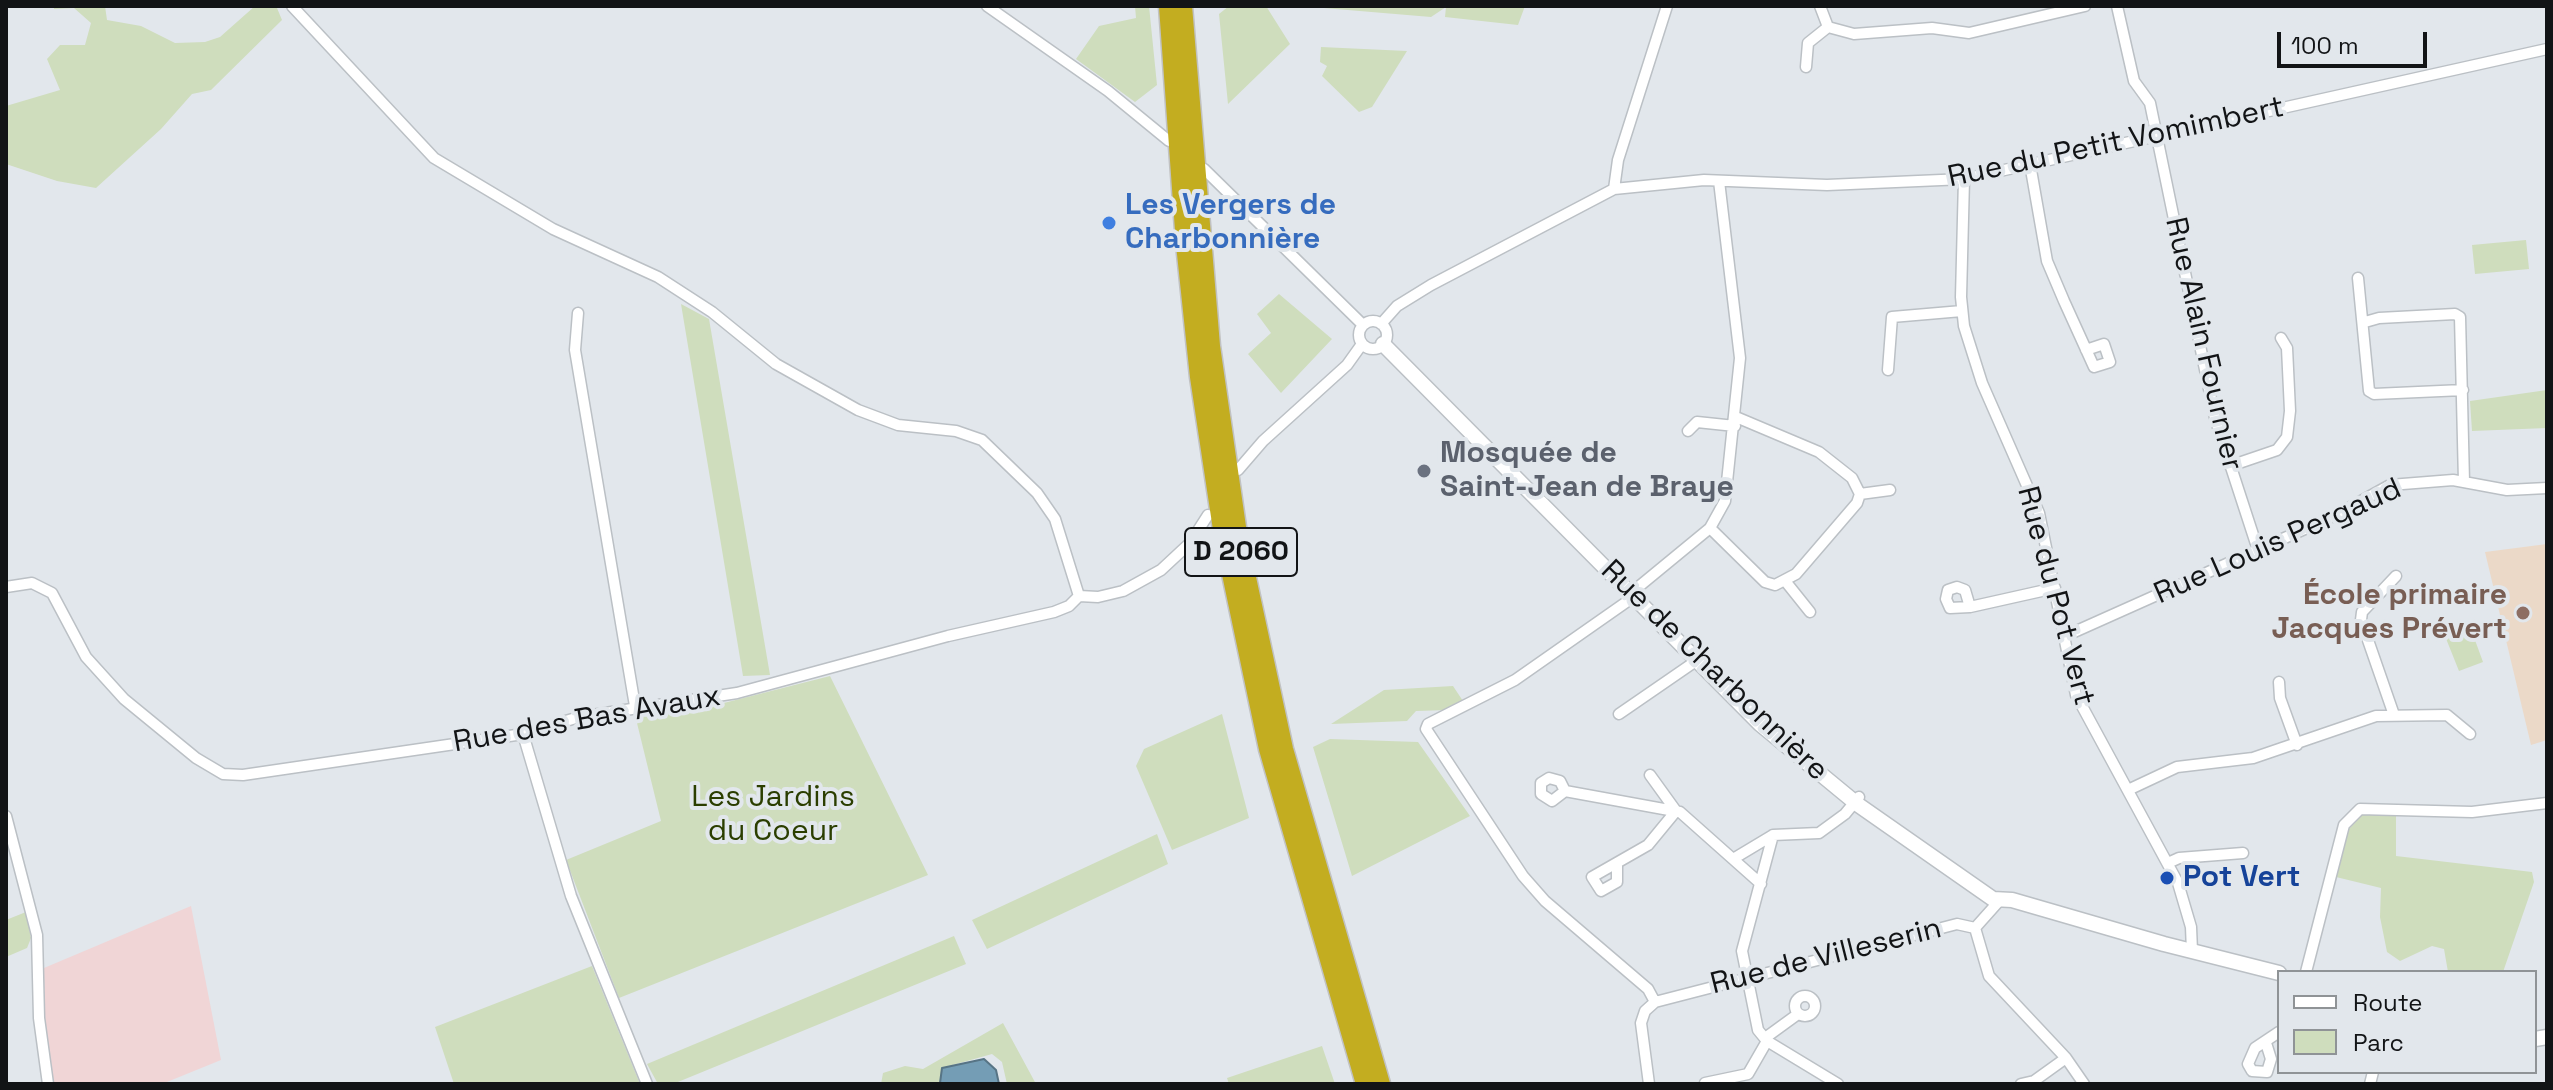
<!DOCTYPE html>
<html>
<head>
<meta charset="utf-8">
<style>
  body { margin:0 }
  #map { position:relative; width:2553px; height:1090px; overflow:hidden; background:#e2e7ec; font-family:"Space Grotesk",sans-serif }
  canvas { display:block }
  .frame { position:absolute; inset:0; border:8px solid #121416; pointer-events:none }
  .legend { position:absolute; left:2277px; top:970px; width:260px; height:104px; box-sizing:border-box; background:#e2e7ec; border:2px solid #8f9396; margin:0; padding:10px 14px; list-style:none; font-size:24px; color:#121416 }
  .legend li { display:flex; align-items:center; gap:16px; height:40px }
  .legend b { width:40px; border:2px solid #8f9396 }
  .scale { position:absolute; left:2277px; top:32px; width:150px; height:36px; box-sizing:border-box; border:4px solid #121416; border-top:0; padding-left:10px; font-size:24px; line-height:28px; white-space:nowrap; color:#121416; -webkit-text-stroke:6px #e2e7ec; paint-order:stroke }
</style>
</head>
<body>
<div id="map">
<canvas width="2553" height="1090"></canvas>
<div class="frame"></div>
<ul class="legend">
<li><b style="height:10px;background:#fff"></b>Route</li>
<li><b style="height:22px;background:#cfddbd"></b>Parc</li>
</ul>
<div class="scale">100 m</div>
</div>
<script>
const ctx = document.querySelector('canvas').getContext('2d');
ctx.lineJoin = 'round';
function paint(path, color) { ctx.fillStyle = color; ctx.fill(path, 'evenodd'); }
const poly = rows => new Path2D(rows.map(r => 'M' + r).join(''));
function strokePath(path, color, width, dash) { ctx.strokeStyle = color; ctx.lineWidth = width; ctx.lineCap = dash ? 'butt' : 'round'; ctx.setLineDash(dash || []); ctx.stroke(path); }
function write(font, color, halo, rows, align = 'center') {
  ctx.font = font + ' "Space Grotesk",sans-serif'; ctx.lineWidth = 8; ctx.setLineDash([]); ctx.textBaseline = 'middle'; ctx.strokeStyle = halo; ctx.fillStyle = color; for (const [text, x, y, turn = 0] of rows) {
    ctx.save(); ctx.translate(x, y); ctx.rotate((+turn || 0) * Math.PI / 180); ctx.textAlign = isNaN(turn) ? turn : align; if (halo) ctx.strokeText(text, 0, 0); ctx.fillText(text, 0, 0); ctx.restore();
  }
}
paint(poly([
  [191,906,221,1060,162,1084,54,1084,45,1038,44,968]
]), '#f0d5d6');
paint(poly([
  [2547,544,2547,740,2531,745,2485,552]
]), '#ebd9c8');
paint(poly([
  [54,6,105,6,107,20,141,26,175,43,205,42,220,37,255,6,277,8,282,20,211,90,192,94,161,129,96,188,57,181,6,164,6,106,60,90,47,59,60,45,85,45,91,23,74,8,54,9],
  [1135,6,1149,6,1157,85,1135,102,1076,59,1099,26,1136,18],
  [1229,6,1266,6,1290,44,1228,104,1219,14],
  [1300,6,1525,6,1518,25,1445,17,1446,7,1431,17],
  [1321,47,1407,51,1372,107,1359,112,1322,76,1327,66,1320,62],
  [2526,240,2529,269,2475,274,2472,245],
  [1279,294,1332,339,1281,393,1248,354,1271,333,1257,314],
  [681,304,709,319,770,675,743,676],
  [2547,390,2547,428,2472,431,2470,401],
  [2468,621,2483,662,2459,671,2443,631],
  [830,676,928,875,619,998,566,860,661,821,635,715,716,705],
  [1453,686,1463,701,1448,710,1416,711,1407,721,1331,724,1384,690],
  [1222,714,1249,818,1172,850,1136,766,1144,749],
  [1330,739,1418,742,1470,816,1352,876,1313,747],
  [2365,812,2396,812,2396,856,2532,872,2534,882,2503,972,2448,972,2444,949,2432,946,2400,961,2387,952,2380,917,2381,888,2336,877,2349,829],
  [1157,834,1168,864,987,949,972,920],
  [26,912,31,938,27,948,6,957,6,920],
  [954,936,966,964,673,1084,658,1084,647,1064],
  [592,966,640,1084,454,1084,435,1027],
  [1003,1023,1036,1084,1007,1084,1002,1062,992,1054,942,1068,942,1084,881,1084,883,1073,905,1066,923,1069],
  [1322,1046,1335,1084,1229,1084,1227,1078]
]), '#cfddbd');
const water = poly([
  [984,1059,996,1070,999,1084,940,1083,942,1068,984,1059]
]);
paint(water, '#749db5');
strokePath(water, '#577485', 2);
const street = poly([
  [292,6,434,158,553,229,658,277,712,312,776,364,858,410,898,425,956,431,982,440,1037,493,1055,519,1079,596],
  [987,6,1108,91,1169,141],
  [1820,6,1828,27,1854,34,1932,28,1969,33,2085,6],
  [2117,6,2134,81,2150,103,2215,418,2258,550],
  [1806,67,1808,43,1828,27],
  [2030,164,2047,261,2064,301,2094,367,2110,362,2104,344,2086,350],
  [1204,169,1363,325],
  [1964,179,1961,297,1964,326,1982,383,2039,513,2076,695,2178,883,2191,927,2192,951],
  [1614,189,1618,160,1667,6],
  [2358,278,2369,391,2374,394,2463,390],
  [578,313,575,350,635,706],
  '1359 335a14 14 0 1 1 28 0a14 14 0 1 1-28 0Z',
  [2365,322,2379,318,2455,314,2460,317,2464,482],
  [1381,324,1397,306,1431,285,1614,189,1704,180,1827,185,1964,179,2547,49],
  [1888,370,1892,317,1962,311],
  [1688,431,1697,422,1735,426],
  [2230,466,2277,450,2287,437,2290,411,2287,348,2281,338],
  [1238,470,1263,441,1347,365,1362,344],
  [1860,494,1890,490],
  [1710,528,1765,582,1775,585,1796,574,1857,503,1860,494,1852,478,1819,452,1736,417],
  [1786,582,1810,612],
  [6,587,32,583,52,593,86,657,124,699,196,758,223,774,243,775,523,734,579,717,737,693,948,636,1054,612,1069,606,1079,596],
  [1631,593,1710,528,1725,501,1740,358,1719,181],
  [1079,596,1098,597,1123,591,1161,570,1190,543,1208,515],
  [1635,596,1515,680,1428,724,1426,729,1523,876,1545,901,1648,989,1655,1002],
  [1970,607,1950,608,1946,599,1948,590,1957,587,1965,590,1970,607,2055,588],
  [2063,637,2336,515,2390,485,2453,480,2507,490,2547,488],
  [2279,682,2280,698,2297,745],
  [1619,714,1696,661],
  [2394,715,2361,620,2362,612,2396,576],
  [523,734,571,896,647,1084],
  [2128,790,2177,767,2253,758,2376,716,2447,715,2470,734],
  [1565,791,1552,801,1541,794,1541,783,1549,778,1560,781,1565,791,1680,812,1761,884],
  [6,816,37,935,39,1018,48,1084],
  [1733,859,1773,835],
  [2168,863,2179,858,2243,853],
  [1617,864,1617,882,1601,891,1592,877,1648,845,1676,811,1650,775],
  [1975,928,1989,976,2066,1058,2034,1081,2021,1084],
  [1975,928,2000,900],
  [2306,972,2344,825,2360,809,2472,812,2547,803],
  '1795 1006a10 10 0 1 1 20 0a10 10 0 1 1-20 0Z',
  [1765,1038,1798,1014],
  [2266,1043,2271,1059,2267,1072,2252,1071,2248,1064,2255,1048,2279,1032],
  [2066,1058,2084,1084],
  [1705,1083,1748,1074,1767,1041],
  [1649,1084,1641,1023,1645,1011,1655,1002,1957,924,1975,928],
  [1838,1084,1767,1041,1758,1030,1742,951,1773,835,1819,833,1845,814,1859,797],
  [2370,1084,2373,1072]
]);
const secondary = poly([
  [1383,344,1760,724,1857,804,1993,899,2012,900,2164,944,2279,973],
  [2535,1039,2547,1037]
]);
const highway = poly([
  [1168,6,1185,244,1199,377,1223,536,1268,749,1365,1084],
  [1183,6,1211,346,1239,541,1284,749,1381,1084]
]);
strokePath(street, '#bbc0c5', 13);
strokePath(secondary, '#bbc0c5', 17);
strokePath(highway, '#c1c2c2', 21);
strokePath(street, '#fff', 10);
strokePath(secondary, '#fff', 14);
strokePath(highway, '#c3ad20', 18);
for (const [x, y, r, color] of [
  [1109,223,8,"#3f7fe0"],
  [1424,471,8,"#6b7280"],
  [2523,613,8,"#8d6e63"],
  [2167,878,8,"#1a4fb4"]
]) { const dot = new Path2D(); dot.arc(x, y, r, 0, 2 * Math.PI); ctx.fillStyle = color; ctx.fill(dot); strokePath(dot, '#e2e7ec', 3); }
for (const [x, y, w] of [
  [1241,552,112]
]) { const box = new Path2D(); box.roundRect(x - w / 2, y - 24, w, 48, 6); ctx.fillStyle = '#e2e7ec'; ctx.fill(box); strokePath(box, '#121416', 2); }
write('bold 28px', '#121416', null, [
  ["D 2060",1241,552]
]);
write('30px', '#121416', '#e2e7ec', [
  ["Rue du Petit Vomimbert",2116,143,-12],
  ["Rue Alain Fournier",2203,344,77],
  ["Rue Louis Pergaud",2278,542,-24],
  ["Rue du Pot Vert",2055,596,75],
  ["Rue de Charbonnière",1714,671,44],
  ["Rue des Bas Avaux",587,720,-10],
  ["Rue de Villeserin",1826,957,-14]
]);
write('bold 30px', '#366cbe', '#e2e7ec', [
  ["Les Vergers de",1125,206],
  ["Charbonnière",1125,240]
], 'left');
write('bold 30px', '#5b616d', '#e2e7ec', [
  ["Mosquée de",1440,454],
  ["Saint-Jean de Braye",1440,488]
], 'left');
write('bold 30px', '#785e54', '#e2e7ec', [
  ["École primaire",2507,596],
  ["Jacques Prévert",2507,630]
], 'right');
write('30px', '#2b3e00', '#e2e7ec', [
  ["Les Jardins",773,798],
  ["du Coeur",773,832]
]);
write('bold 30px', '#164399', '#e2e7ec', [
  ["Pot Vert",2183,878]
], 'left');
</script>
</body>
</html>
